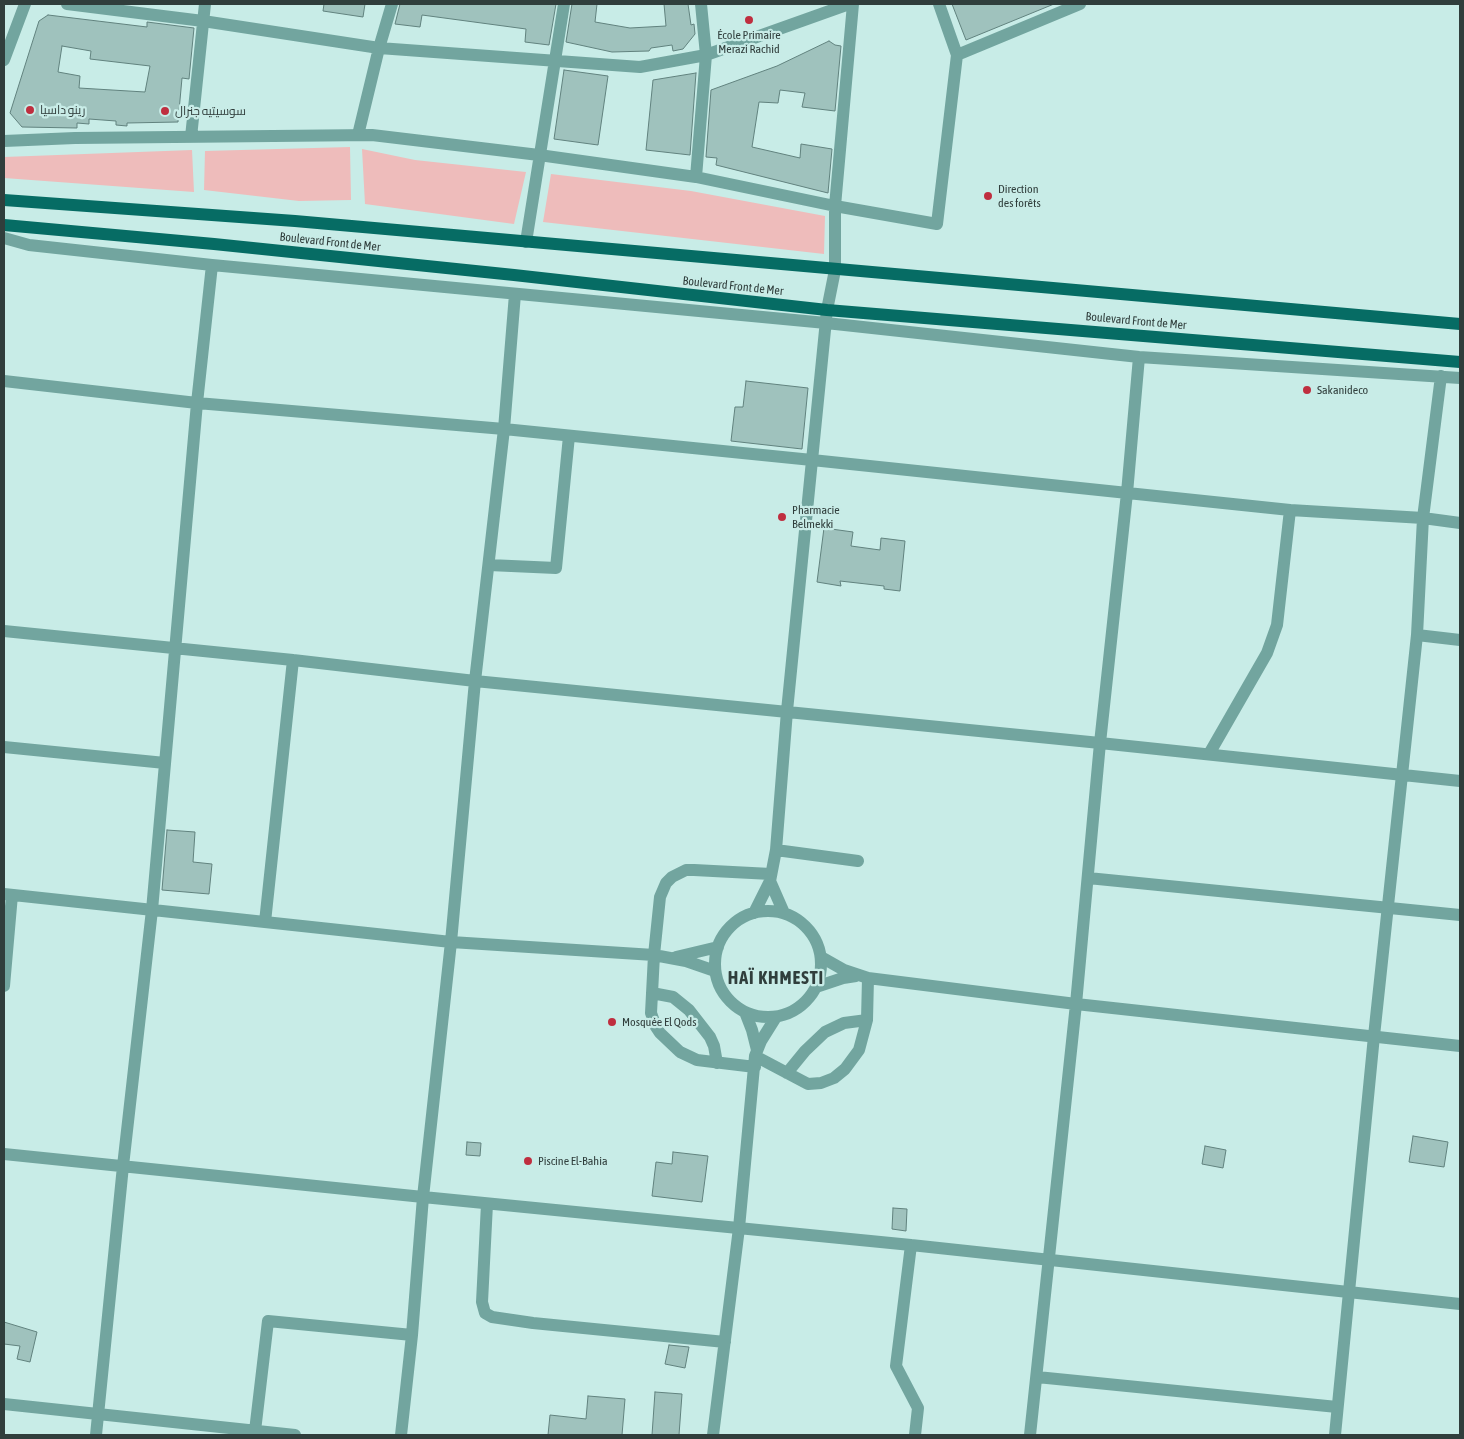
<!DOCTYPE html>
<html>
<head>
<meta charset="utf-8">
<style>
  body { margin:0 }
  #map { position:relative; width:1464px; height:1439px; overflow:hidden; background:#c8ece7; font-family:"Asap Condensed",sans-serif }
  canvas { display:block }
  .frame { position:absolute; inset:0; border:5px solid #303e3c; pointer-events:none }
</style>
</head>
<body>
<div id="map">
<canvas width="1464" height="1439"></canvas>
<div class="frame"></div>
</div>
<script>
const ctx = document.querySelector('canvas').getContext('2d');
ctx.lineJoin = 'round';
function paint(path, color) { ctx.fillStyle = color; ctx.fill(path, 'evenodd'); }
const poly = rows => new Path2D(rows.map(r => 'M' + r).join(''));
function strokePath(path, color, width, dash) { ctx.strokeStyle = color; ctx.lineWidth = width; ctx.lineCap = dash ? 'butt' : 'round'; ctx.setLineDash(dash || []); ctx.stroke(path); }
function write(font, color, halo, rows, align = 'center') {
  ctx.font = font + ' "Asap Condensed",Cairo,sans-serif'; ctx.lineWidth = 4.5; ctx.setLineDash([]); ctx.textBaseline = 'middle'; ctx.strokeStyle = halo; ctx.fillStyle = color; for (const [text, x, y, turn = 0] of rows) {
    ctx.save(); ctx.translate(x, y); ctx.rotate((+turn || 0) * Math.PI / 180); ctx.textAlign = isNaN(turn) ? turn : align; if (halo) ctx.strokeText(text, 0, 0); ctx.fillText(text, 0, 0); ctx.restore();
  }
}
paint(poly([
  [350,147,351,200,299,201,204,190,205,151],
  [362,149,415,160,526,172,514,224,365,204],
  [192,150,194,192,4,178,4,157],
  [551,174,691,191,825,216,824,254,543,222]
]), '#eebcbb');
const building = poly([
  [324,4,365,4,363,17,323,11,324,4],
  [400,4,556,4,549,45,525,42,526,29,422,15,420,27,395,24,400,4],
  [572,4,597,4,595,22,630,28,666,26,664,4,688,4,691,25,694,24,695,34,683,49,673,51,672,45,651,48,649,51,612,52,566,42,572,4],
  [952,4,1054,4,966,40,952,4],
  [48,15,147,27,147,22,194,28,189,79,182,78,178,122,127,123,127,126,116,125,116,121,89,119,89,124,77,123,77,128,22,127,10,113,39,21,48,15],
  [62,46,91,51,90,59,150,66,145,92,79,88,80,76,58,72,62,46],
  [829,41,835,45,841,46,835,111,802,107,805,93,780,90,778,103,759,102,752,147,800,158,801,144,832,149,828,193,716,165,717,158,706,157,711,90,777,66,829,41],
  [564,70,608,76,598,145,554,139,564,70],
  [696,73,690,155,646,150,653,80,696,73],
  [746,381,808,388,802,449,731,441,735,407,743,407,746,381],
  [824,528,853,532,851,546,880,550,881,538,905,541,900,591,884,589,884,586,840,581,841,586,817,582,824,528],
  [167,830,195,832,193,862,212,864,209,894,162,890,167,830],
  [1413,1136,1448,1142,1444,1167,1409,1162,1413,1136],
  [467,1142,481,1143,480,1156,466,1155,467,1142],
  [1205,1146,1226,1150,1223,1168,1202,1164,1205,1146],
  [673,1152,708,1156,702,1202,652,1196,656,1162,672,1164,673,1152],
  [893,1208,907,1209,906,1231,892,1229,893,1208],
  [4,1322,37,1332,30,1362,17,1359,20,1346,4,1344,4,1322],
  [669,1345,689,1347,685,1368,665,1364,669,1345],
  [655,1392,682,1394,679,1435,652,1435,655,1392],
  [588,1396,625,1399,622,1435,548,1435,550,1415,586,1419,588,1396]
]);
paint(building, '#9fc2bd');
strokePath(building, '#61827e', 1);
strokePath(poly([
  [67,4,203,21,379,48,640,67,706,55,849,4],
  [939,4,957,55],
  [4,60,25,4],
  [358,135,379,48,392,4],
  [191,137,205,4],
  [4,141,75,138,372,135,539,155,696,177,835,206,937,224,957,55,1080,4],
  [696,177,706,55,701,4],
  [4,238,29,245,212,265,826,323,1139,357,1460,378],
  [526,242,564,4],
  [4,381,197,403,504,429,812,460,1290,510,1423,518,1460,523],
  [489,565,556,568,569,436],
  [4,631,293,660,475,681,1100,743,1460,781],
  [1417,635,1460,640],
  [4,747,165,763],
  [1209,754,1267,653,1277,625,1290,510],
  [776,850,858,861],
  [1088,878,1460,915],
  [770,881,784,913],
  [4,894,451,942,654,955,686,961,715,971],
  '715 964a53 53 0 1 1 106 0a53 53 0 1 1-106 0Z',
  [754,913,770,881,776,850,787,711,827,310,835,270,835,206,853,4],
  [265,922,293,660],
  [676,957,718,947],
  [821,957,844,970,868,978,1076,1004,1460,1046],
  [4,986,12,895],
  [816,987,843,978,856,976],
  [652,993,673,997,689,1010,710,1037,714,1046,717,1063],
  [745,1012,752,1030,757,1050],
  [755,1056,808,1084,821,1083,834,1078,845,1069,859,1050,867,1020,868,978],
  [755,1067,697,1060,680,1052,660,1033,656,1027,651,1013,654,955,660,897,666,883,672,877,686,870,694,870,771,874],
  [787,1073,805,1051,825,1032,844,1023,867,1020],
  [4,1154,423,1197,911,1245,1460,1304],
  [487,1204,482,1302,485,1313,492,1317,533,1323,725,1342],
  [911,1245,896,1366,918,1408,915,1435],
  [1037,1377,1337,1407],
  [4,1404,295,1435],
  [255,1431,268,1321,412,1335],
  [96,1435,123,1166,152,910,197,403,212,265],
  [401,1435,412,1335,423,1197,451,942,475,681,504,429,515,294],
  [713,1435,739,1228,755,1056,761,1041,776,1017],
  [1030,1435,1076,1004,1100,743,1127,493,1139,357],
  [1335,1435,1374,1036,1417,635,1423,518,1441,376]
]), '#72a59f', 12);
strokePath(poly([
  [4,200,295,221,1460,324],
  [4,225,214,244,514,275,827,310,1460,362]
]), '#066c64', 12);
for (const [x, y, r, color] of [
  [749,20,5,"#bf2e3f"],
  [30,110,5,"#bf2e3f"],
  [165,111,5,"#bf2e3f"],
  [988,196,5,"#bf2e3f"],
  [1307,390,5,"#bf2e3f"],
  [782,517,5,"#bf2e3f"],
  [612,1022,5,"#bf2e3f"],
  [528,1161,5,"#bf2e3f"]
]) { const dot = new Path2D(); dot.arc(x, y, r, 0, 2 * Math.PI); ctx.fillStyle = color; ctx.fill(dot); strokePath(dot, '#c8ece7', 2); }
write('12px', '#303e3c', '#c8ece7', [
  ["École Primaire",749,35,"center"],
  ["Merazi Rachid",749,49,"center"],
  ["رينو داسيا",40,110],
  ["سوسيتيه جنرال",175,111],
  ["Direction",998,189],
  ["des forêts",998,203],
  ["Sakanideco",1317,390],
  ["Pharmacie",792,510],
  ["Belmekki",792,524],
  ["Mosquée El Qods",622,1022],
  ["Piscine El-Bahia",538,1161]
], 'left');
write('12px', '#303e3c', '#c8ece7', [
  ["Boulevard Front de Mer",330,242,6],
  ["Boulevard Front de Mer",733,286,6],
  ["Boulevard Front de Mer",1136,321,5]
]);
ctx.letterSpacing = '1px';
write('bold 18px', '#303e3c', '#c8ece7', [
  ["HAÏ KHMESTI",776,978]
]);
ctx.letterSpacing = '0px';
</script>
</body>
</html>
